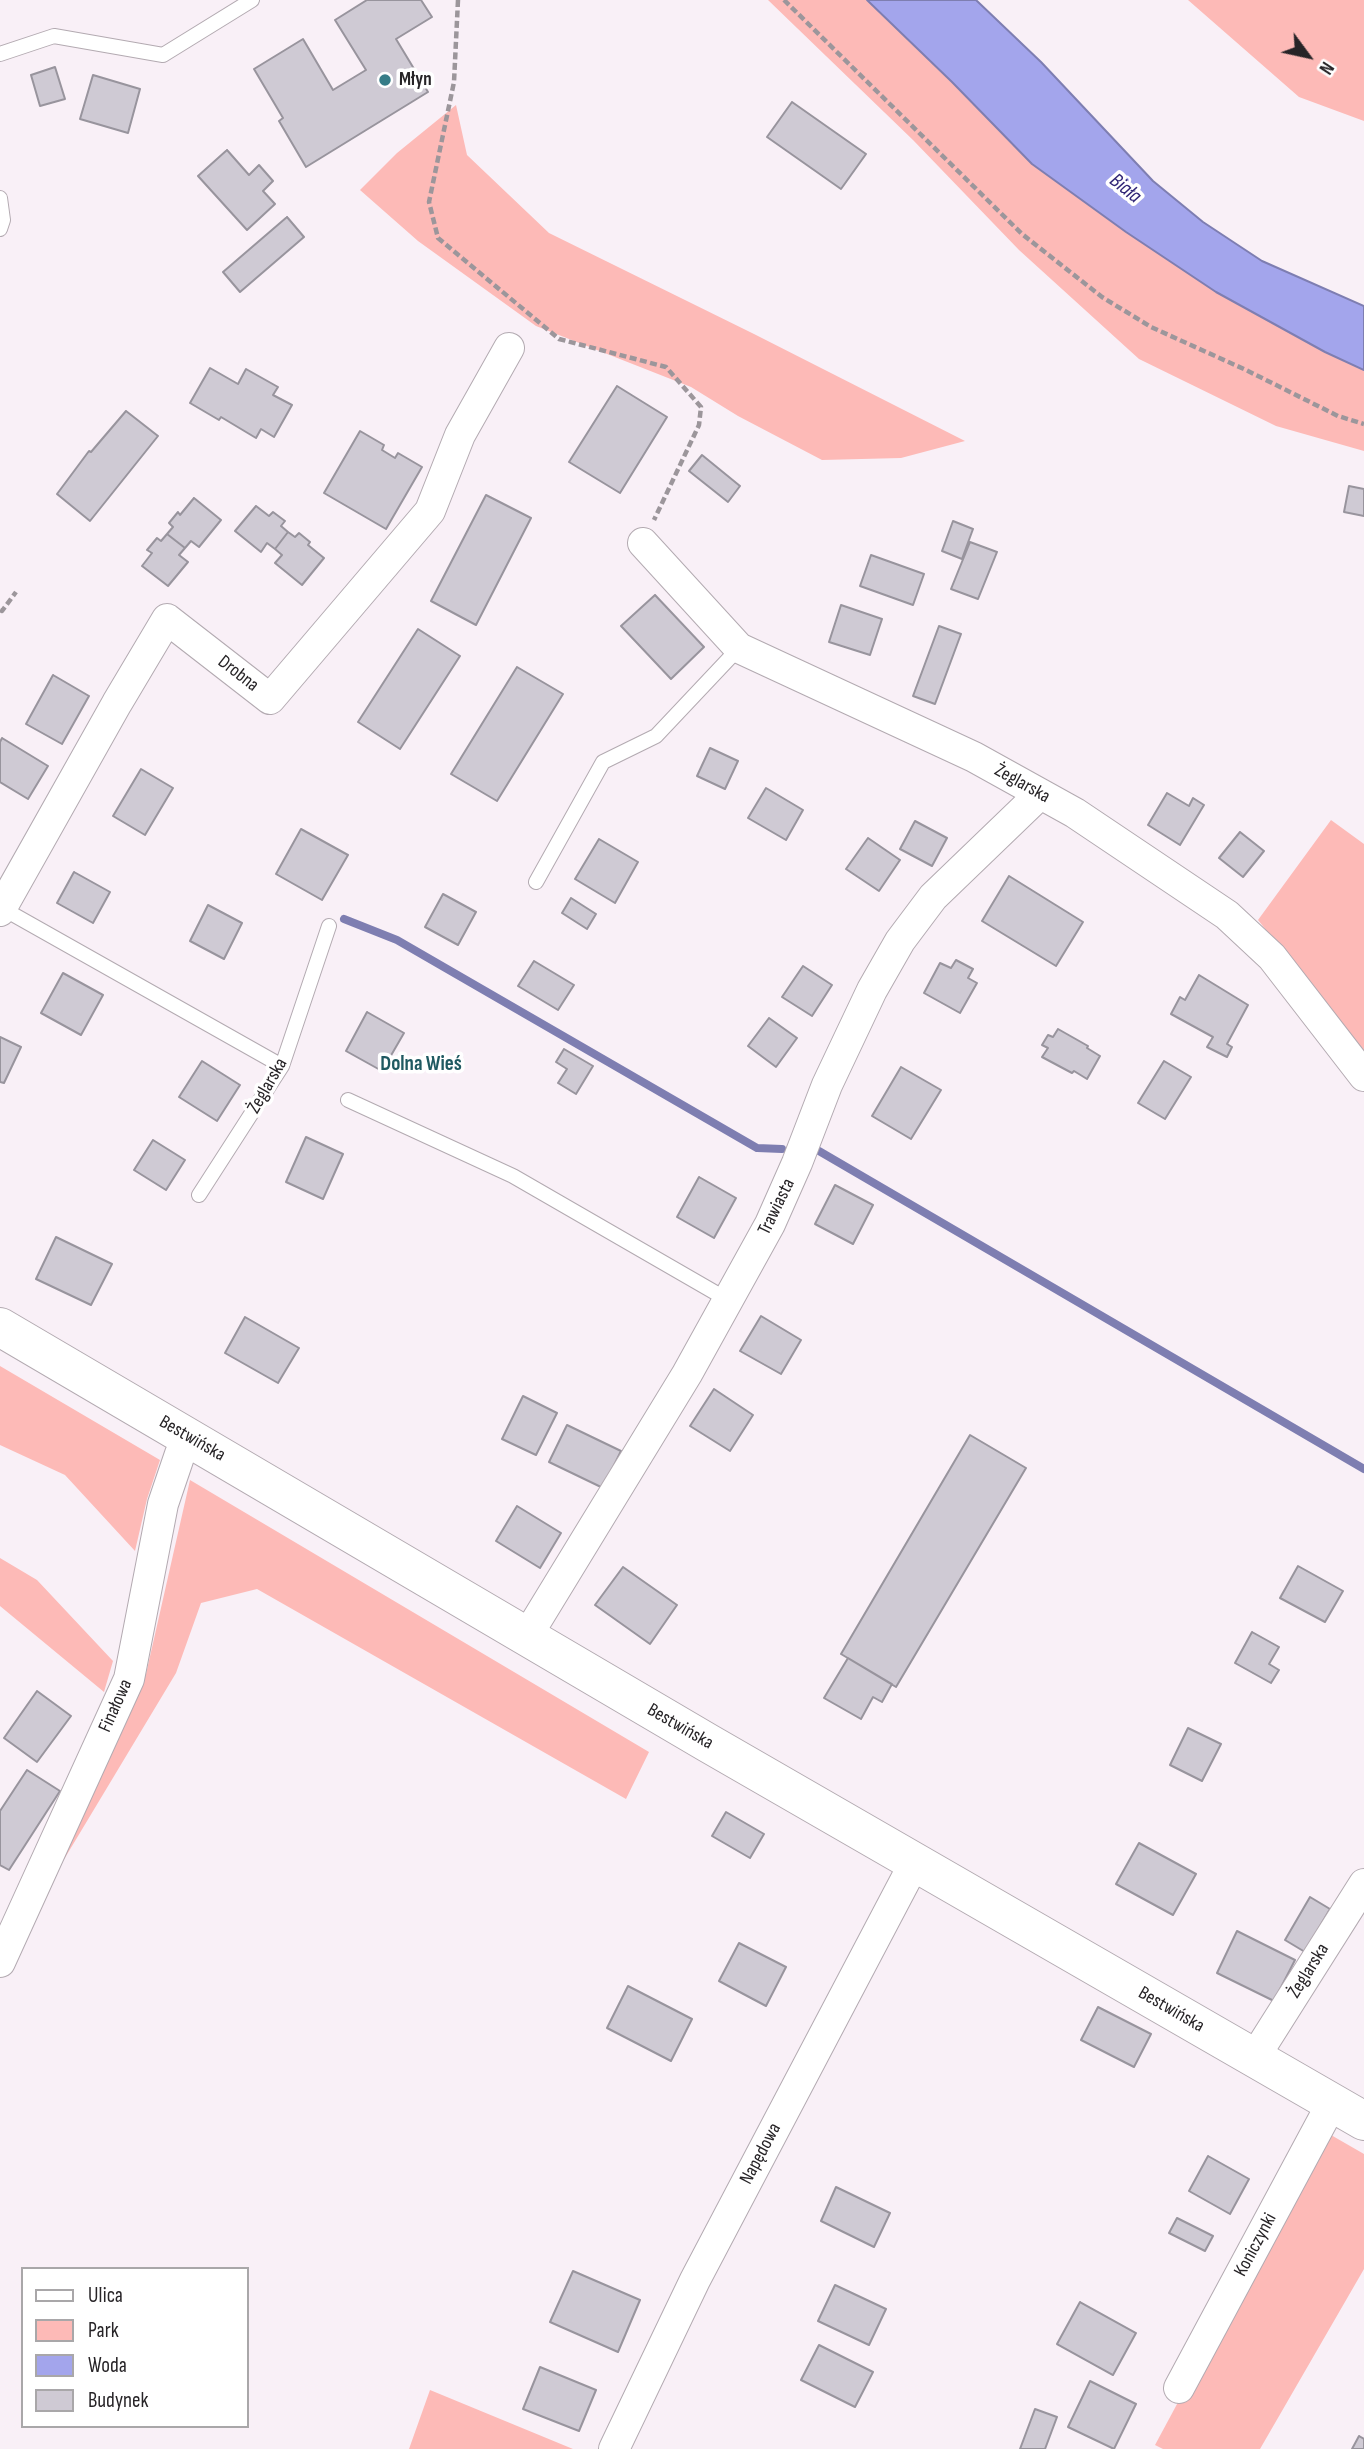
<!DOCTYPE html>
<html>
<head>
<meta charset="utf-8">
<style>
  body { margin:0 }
  #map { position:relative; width:1364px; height:2449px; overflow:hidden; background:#f9f0f7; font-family:"Sofia Sans Condensed",sans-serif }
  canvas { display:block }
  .legend { position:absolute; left:21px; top:2267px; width:228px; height:161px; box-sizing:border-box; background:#fff; border:2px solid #a9a7a9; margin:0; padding:9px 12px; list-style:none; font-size:21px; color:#272427 }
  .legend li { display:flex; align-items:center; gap:14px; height:35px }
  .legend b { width:35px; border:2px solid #a9a7a9 }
  .north { position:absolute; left:1273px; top:21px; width:70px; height:70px; -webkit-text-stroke:5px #fff; paint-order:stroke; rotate:123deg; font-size:19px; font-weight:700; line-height:28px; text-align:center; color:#272427 }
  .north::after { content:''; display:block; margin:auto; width:24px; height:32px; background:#272427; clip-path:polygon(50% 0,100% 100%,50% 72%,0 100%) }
</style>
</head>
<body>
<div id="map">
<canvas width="1364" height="2449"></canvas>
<ul class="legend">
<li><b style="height:9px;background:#fff"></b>Ulica</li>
<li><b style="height:19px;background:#fdbab7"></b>Park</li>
<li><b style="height:19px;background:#a3a5ec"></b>Woda</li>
<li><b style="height:19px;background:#cfcad4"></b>Budynek</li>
</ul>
<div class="north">N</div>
</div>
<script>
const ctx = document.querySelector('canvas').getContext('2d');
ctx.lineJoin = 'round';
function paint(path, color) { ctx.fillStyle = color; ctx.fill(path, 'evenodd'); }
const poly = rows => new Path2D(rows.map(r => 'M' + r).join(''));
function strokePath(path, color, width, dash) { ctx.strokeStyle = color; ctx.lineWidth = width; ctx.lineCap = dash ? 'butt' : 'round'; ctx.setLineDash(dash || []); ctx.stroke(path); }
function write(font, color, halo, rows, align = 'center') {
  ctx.font = font + ' "Sofia Sans Condensed",sans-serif'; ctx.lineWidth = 7; ctx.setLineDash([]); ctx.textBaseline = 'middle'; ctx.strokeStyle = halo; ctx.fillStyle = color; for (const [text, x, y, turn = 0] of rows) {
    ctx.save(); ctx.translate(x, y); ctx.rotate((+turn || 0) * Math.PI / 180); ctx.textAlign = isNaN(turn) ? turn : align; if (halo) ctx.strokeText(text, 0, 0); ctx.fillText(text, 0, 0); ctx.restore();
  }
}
paint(poly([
  [768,0,867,0,952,82,1032,164,1126,232,1216,292,1325,352,1364,370,1364,451,1276,426,1139,359,1019,250,913,140],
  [1188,0,1364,0,1364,121,1299,97],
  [456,105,467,155,549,233,754,334,965,441,901,458,822,460,738,416,691,387,536,326,418,241,360,190,397,153],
  [1331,820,1364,844,1364,1052,1258,920],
  [0,1366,160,1460,147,1499,135,1551,65,1475,0,1445],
  [190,1480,649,1752,626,1799,257,1589,201,1603,176,1673,51,1881,146,1674],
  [0,1558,37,1580,113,1661,104,1692,0,1606],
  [1324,2131,1364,2154,1364,2269,1260,2449,1163,2449,1155,2445],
  [430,2390,573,2449,409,2449]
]), '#fdbab7');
const water = poly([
  [867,0,976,0,1041,62,1153,181,1203,222,1262,261,1364,306,1364,370,1325,352,1216,292,1126,232,1032,164,952,82,867,0]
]);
paint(water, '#a3a5ec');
strokePath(water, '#7e7eb1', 2);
strokePath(poly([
  [344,919,397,940,757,1148,782,1149],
  [819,1151,1364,1469]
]), '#7e7eb1', 8);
const building = poly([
  [367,0,421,0,432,17,396,39,428,92,306,167,279,121,283,118,254,69,303,39,333,90,366,70,335,20,367,0],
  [55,67,65,99,40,106,31,75,55,67],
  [93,75,140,89,128,133,80,119,93,75],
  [792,102,866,154,841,189,767,137,792,102],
  [227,150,249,175,259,165,273,181,263,191,275,204,247,230,198,176,227,150],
  [287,217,304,237,240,292,223,272,287,217],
  [210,368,238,384,246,369,278,387,273,395,292,405,274,437,261,429,256,438,221,417,219,420,190,403,210,368],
  [617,386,667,417,620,493,569,462,617,386],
  [126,411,158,436,90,521,57,494,89,451,91,452,126,411],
  [360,431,384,445,382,450,395,458,398,453,422,467,386,529,324,493,360,431],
  [702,455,740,486,728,502,689,471,702,455],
  [1349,486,1364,489,1364,516,1344,512,1349,486],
  [486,495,531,518,476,625,431,601,486,495],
  [194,498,221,520,199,547,191,541,185,548,167,534,173,527,169,523,178,512,180,515,194,498],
  [256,506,269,516,273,512,285,521,281,526,288,532,275,549,267,543,261,552,235,531,256,506],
  [953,521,973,529,962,559,942,551,953,521],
  [288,532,295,537,299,533,310,542,308,545,324,558,302,585,275,563,282,555,275,549,288,532],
  [167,534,185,548,179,555,188,562,168,586,142,566,152,553,147,550,157,538,161,541,167,534],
  [970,542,997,552,978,599,951,589,970,542],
  [871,555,924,574,913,605,860,586,871,555],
  [655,595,704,647,671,679,621,626,655,595],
  [841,605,882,619,870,655,829,642,841,605],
  [939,626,961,634,935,704,913,696,939,626],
  [418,629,460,656,400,749,358,722,418,629],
  [517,667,563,694,497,801,451,774,517,667],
  [53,675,89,696,62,744,26,724,53,675],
  [2,738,48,766,28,799,0,782,0,742,2,738],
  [710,748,738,761,725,789,697,776,710,748],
  [141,769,173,788,145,835,113,816,141,769],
  [766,788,803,810,786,840,748,818,766,788],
  [1167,793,1189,806,1193,798,1204,805,1180,845,1148,825,1167,793],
  [915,821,947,838,932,866,900,849,915,821],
  [301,829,348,855,322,900,276,874,301,829],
  [1240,832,1264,851,1243,877,1219,858,1240,832],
  [868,838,900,860,879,891,846,869,868,838],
  [599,839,638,862,615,903,575,879,599,839],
  [74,872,110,892,93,923,57,903,74,872],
  [1009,876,1083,922,1056,966,982,921,1009,876],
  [443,894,476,912,458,945,425,927,443,894],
  [571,898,596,914,587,929,562,913,571,898],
  [208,905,242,923,224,959,190,941,208,905],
  [956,960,973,969,968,978,977,983,960,1013,924,993,940,963,951,968,956,960],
  [534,961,574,985,558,1010,518,986,534,961],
  [803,966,832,985,812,1016,782,997,803,966],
  [63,973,103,995,81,1035,41,1013,63,973],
  [1199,975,1248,1005,1227,1044,1232,1047,1227,1057,1207,1047,1213,1037,1171,1014,1180,997,1185,1000,1199,975],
  [367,1012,404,1033,382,1071,346,1051,367,1012],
  [769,1018,797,1038,776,1067,748,1046,769,1018],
  [1058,1029,1088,1046,1087,1048,1100,1056,1087,1079,1074,1071,1072,1073,1042,1057,1048,1048,1042,1045,1048,1035,1053,1037,1058,1029],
  [0,1037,21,1047,4,1083,0,1082,0,1037],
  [564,1049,593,1066,576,1094,558,1083,567,1069,556,1062,564,1049],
  [202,1061,240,1085,217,1121,179,1097,202,1061],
  [1164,1061,1191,1077,1165,1119,1138,1103,1164,1061],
  [901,1067,941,1090,911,1139,872,1116,901,1067],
  [306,1137,343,1154,323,1199,286,1182,306,1137],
  [153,1140,185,1160,166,1190,134,1170,153,1140],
  [699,1177,736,1198,714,1238,677,1217,699,1177],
  [835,1185,873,1205,853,1244,815,1224,835,1185],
  [56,1237,112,1264,91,1305,36,1279,56,1237],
  [761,1316,801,1340,781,1374,740,1351,761,1316],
  [245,1317,299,1348,278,1383,225,1353,245,1317],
  [714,1389,753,1415,730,1451,690,1426,714,1389],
  [523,1396,557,1413,536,1455,502,1439,523,1396],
  [567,1425,621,1451,603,1488,549,1462,567,1425],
  [970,1435,1026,1468,896,1687,841,1654,970,1435],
  [517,1506,561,1533,540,1568,496,1541,517,1506],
  [1298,1566,1343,1591,1325,1622,1280,1598,1298,1566],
  [623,1567,677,1605,650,1644,595,1605,623,1567],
  [1252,1632,1279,1647,1269,1664,1279,1670,1271,1683,1235,1663,1252,1632],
  [848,1658,892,1684,882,1702,873,1697,861,1719,824,1698,848,1658],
  [37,1691,71,1716,37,1762,4,1738,37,1691],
  [1188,1728,1221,1744,1202,1781,1170,1765,1188,1728],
  [27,1770,60,1791,9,1870,0,1865,0,1811,27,1770],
  [726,1812,764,1834,750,1858,712,1836,726,1812],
  [1139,1843,1196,1874,1173,1915,1116,1884,1139,1843],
  [1310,1897,1330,1909,1305,1952,1285,1940,1310,1897],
  [1237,1931,1295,1960,1274,2001,1217,1973,1237,1931],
  [739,1943,786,1967,766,2006,719,1981,739,1943],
  [628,1986,692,2019,671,2061,607,2028,628,1986],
  [1098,2007,1151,2034,1134,2067,1081,2040,1098,2007],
  [1208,2156,1249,2179,1230,2214,1189,2191,1208,2156],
  [836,2187,890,2213,874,2247,821,2221,836,2187],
  [1177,2218,1213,2236,1205,2251,1169,2233,1177,2218],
  [573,2271,640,2300,618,2352,550,2322,573,2271],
  [835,2285,886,2309,869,2345,818,2321,835,2285],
  [1080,2302,1136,2333,1113,2375,1057,2344,1080,2302],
  [819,2345,873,2372,855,2407,801,2380,819,2345],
  [540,2367,596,2390,579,2431,523,2409,540,2367],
  [1090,2381,1136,2404,1114,2449,1068,2427,1090,2381],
  [1035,2409,1057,2417,1045,2449,1020,2449,1035,2409],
  [1359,2436,1364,2439,1364,2449,1352,2449,1359,2436]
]);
paint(building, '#cfcad4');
strokePath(building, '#98949d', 2);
const lane = poly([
  [0,54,54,36,163,55,252,0],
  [0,198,3,220,0,229],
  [536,882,603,762,656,736,739,648],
  [0,907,282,1066],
  [348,1100,513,1176,728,1300],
  [199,1195,282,1066,329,926]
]);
const street = poly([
  [643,543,739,648,974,757,1075,813,1227,915,1272,957,1364,1076],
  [0,911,117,703,167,619,270,699,430,511,460,435,509,348],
  [527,1636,687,1374,770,1224,797,1163,827,1085,872,990,900,941,933,897,1040,794],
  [0,1962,129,1679,163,1504,180,1454,190,1437],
  [1254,2058,1364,1884],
  [1179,2388,1332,2103],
  [614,2449,695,2280,915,1862]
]);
const secondary = poly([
  [0,1327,708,1743,1364,2121]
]);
strokePath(lane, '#b3aab1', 16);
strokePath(street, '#b3aab1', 32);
strokePath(secondary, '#b3aab1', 40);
strokePath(poly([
  [458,0,454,82,429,202,438,238,559,339,666,367,701,407,699,425,654,520],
  [784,0,1022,234,1102,297,1151,327,1246,370,1338,416,1364,424],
  [0,610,2,611,16,592]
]), '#9c969b', 4.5, [7, 3.5]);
strokePath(lane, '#fff', 14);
strokePath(street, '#fff', 30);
strokePath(secondary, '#fff', 38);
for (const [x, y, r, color] of [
  [385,80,7,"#367c87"]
]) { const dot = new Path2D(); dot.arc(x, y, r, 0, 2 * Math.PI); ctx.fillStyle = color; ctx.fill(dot); strokePath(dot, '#fff', 2.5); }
write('bold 19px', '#272427', '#fff', [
  ["Młyn",399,80]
], 'left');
write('19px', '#272427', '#fff', [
  ["Drobna",238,674,38],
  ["Żeglarska",1022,784,29],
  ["Żeglarska",268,1086,-60],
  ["Trawiasta",777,1207,-64],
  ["Bestwińska",192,1439,30],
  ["Finałowa",116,1706,-66],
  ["Bestwińska",680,1727,30],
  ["Żeglarska",1309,1971,-58],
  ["Bestwińska",1171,2010,30],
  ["Napędowa",761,2154,-62],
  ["Koniczynki",1256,2245,-62]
]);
write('italic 21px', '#302576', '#fff', [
  ["Biała",1125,189,39]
]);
write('bold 21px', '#1f5961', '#fff', [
  ["Dolna Wieś",421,1065]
]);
</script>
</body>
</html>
